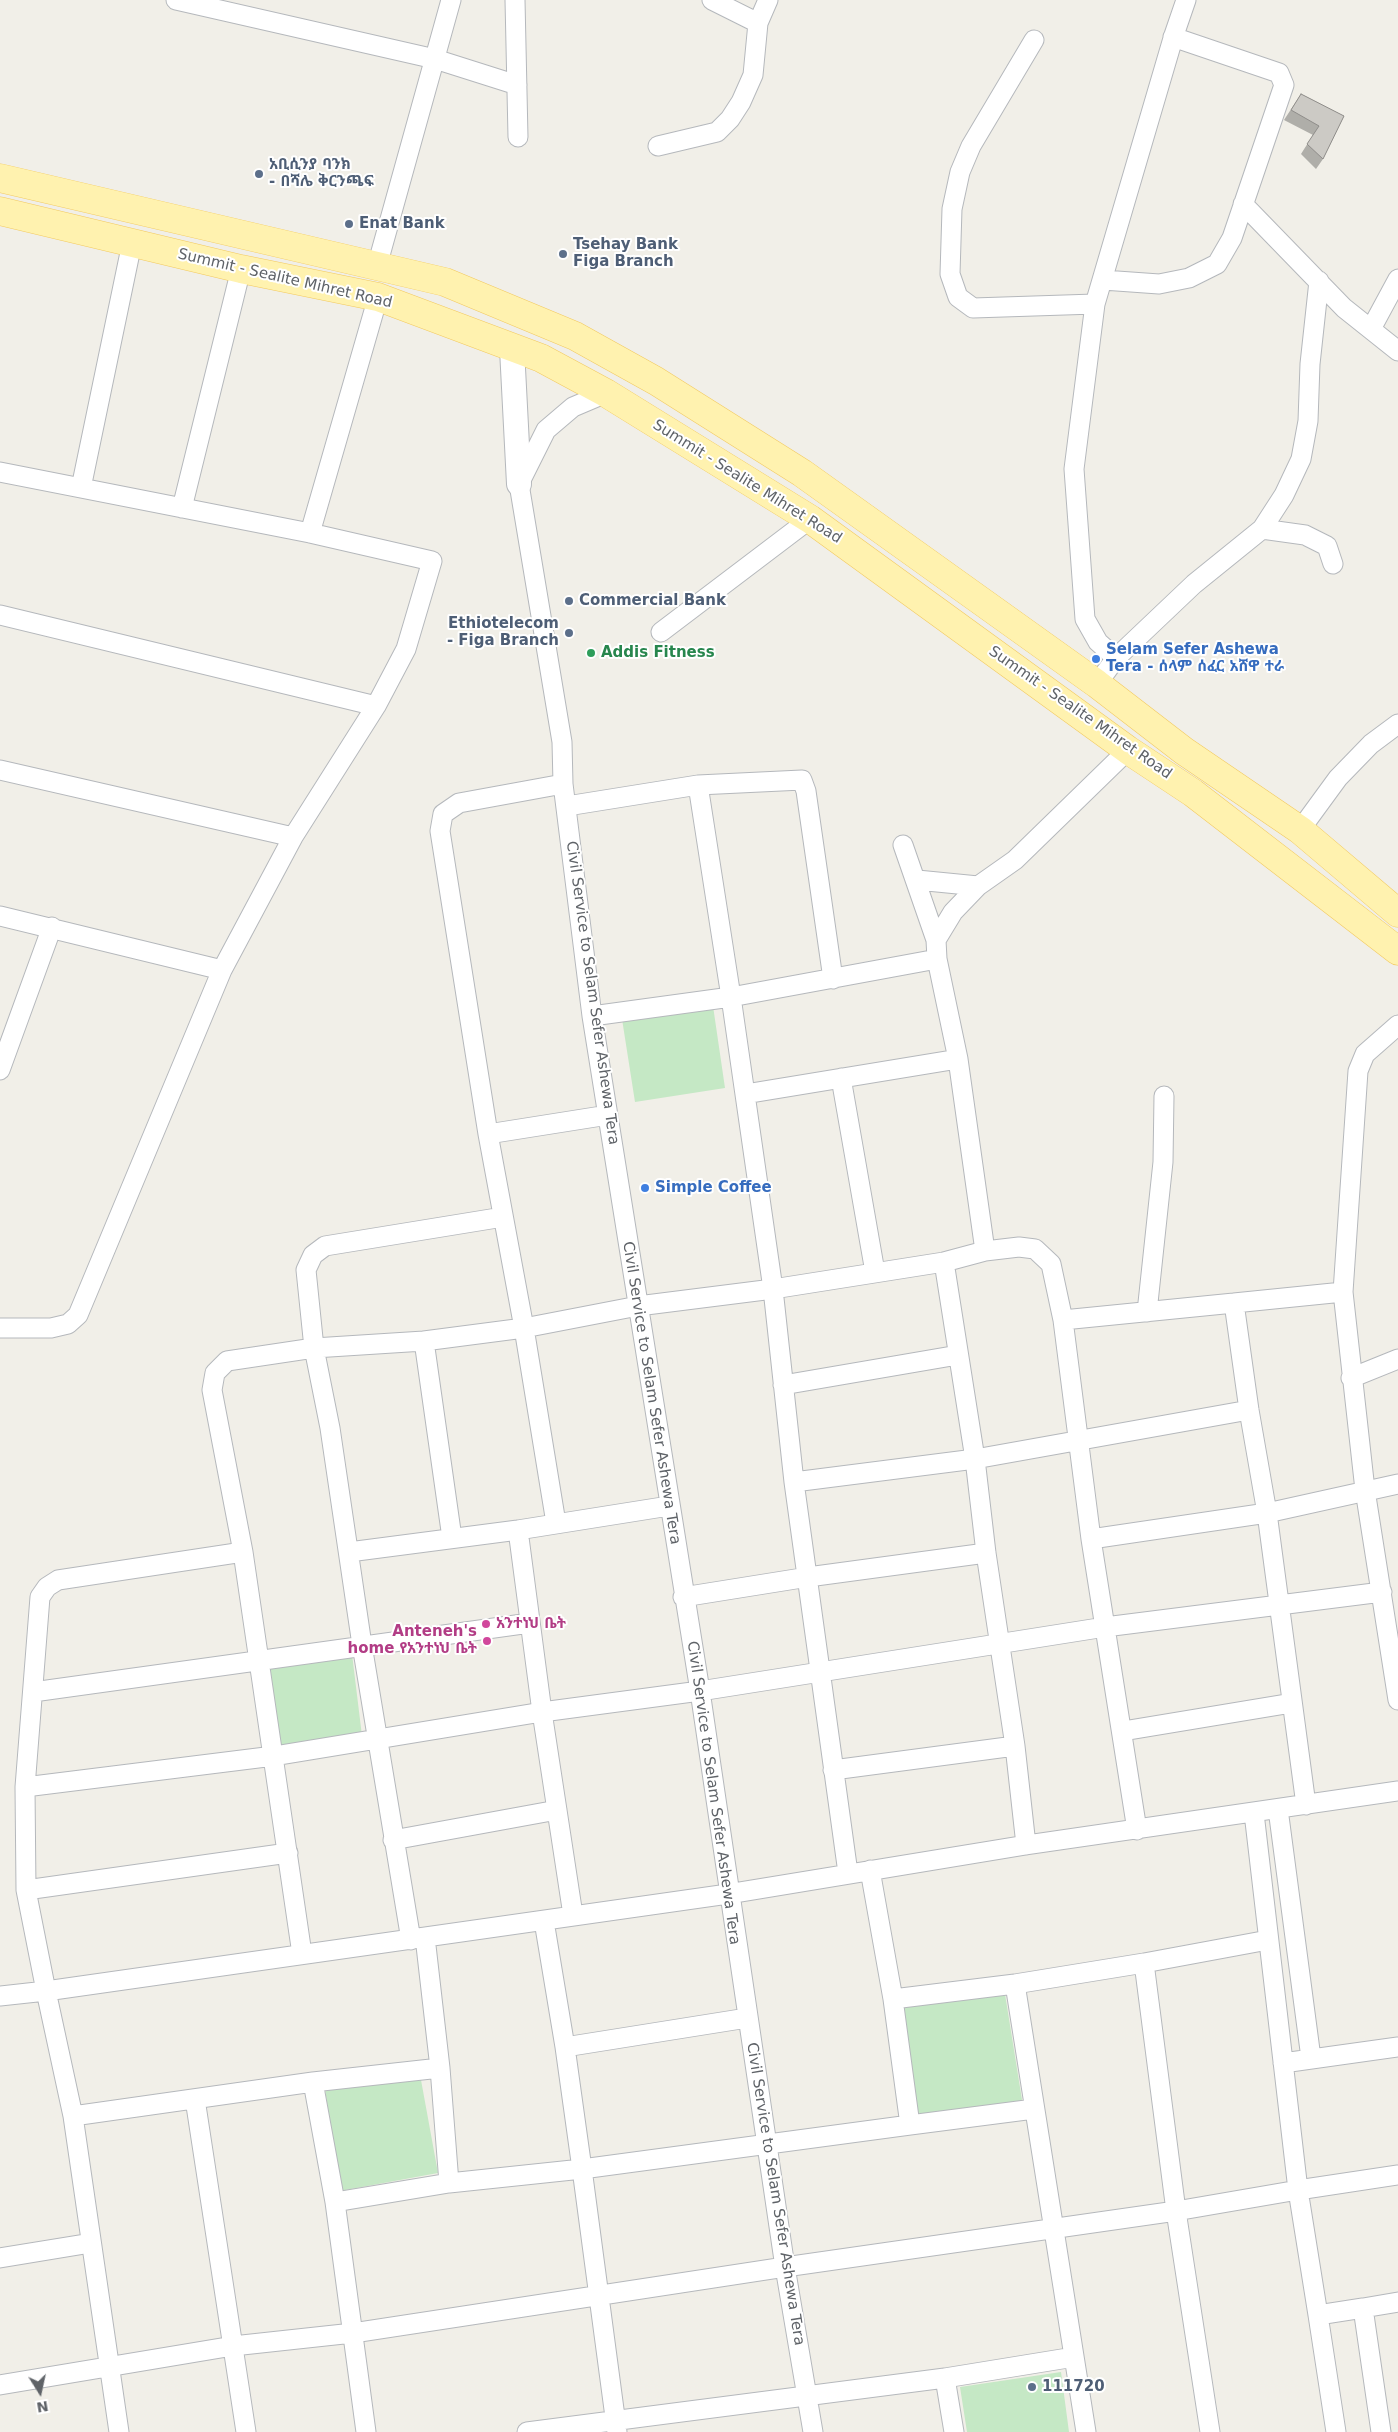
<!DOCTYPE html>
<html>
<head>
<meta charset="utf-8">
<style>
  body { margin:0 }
  #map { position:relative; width:1398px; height:2432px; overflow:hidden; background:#f1efe8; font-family:"DejaVu Sans",sans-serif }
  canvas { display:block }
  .north { position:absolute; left:15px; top:2367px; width:50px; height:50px; -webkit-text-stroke:4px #fff; paint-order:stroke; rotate:170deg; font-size:14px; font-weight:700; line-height:20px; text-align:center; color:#5f6368 }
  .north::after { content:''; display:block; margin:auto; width:18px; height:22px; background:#5f6368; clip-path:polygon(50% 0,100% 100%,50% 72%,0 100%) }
</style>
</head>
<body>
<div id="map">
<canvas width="1398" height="2432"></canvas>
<div class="north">N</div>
</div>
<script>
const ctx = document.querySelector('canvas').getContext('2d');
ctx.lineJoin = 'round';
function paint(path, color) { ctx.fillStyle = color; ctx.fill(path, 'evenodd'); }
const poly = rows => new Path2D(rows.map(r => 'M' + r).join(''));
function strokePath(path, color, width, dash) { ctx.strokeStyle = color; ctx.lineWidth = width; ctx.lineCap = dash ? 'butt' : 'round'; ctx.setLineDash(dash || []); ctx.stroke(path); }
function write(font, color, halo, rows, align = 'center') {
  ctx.font = font + ' "DejaVu Sans","Noto Sans Ethiopic",sans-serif'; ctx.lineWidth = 4; ctx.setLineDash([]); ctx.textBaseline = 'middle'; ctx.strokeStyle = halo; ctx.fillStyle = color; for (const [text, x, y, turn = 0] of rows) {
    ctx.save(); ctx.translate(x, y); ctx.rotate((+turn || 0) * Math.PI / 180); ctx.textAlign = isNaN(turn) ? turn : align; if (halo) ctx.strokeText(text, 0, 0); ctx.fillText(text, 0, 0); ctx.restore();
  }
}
paint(poly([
  [713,1006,725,1088,635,1102,622,1019],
  [352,1654,362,1736,278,1752,263,1667],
  [1005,1994,1023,2106,905,2121,887,2007],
  [419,2069,438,2173,340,2191,325,2089],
  [1061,2372,1069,2432,967,2432,960,2387]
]), '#c5e8c5');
const minor = poly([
  [176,0,435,59,517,85],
  [515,0,518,137],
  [712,0,758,23],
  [1034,40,971,146,960,172,952,209,950,274,958,297,973,308,1095,304],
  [658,146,717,132,730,119,741,102,753,75,758,23,768,0],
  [1243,204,1344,308,1398,351],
  [377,266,451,0],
  [1103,280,1159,284,1189,278,1217,264,1232,238,1284,85,1279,73,1173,37],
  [1371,329,1398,279],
  [606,393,573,407,546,430,519,484,562,742,563,784,592,1016,700,1691,785,2267,813,2432],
  [0,472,310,533,432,561,406,649,376,706,0,615],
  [81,488,132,243],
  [182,508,241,269],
  [1262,529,1305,535,1327,546,1333,564],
  [310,533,378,297],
  [661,632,810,519],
  [1116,658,1098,642,1085,619,1074,469,1095,304,1174,35,1186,0],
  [1097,684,1116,658,1194,584,1262,529,1284,495,1301,459,1308,421,1310,364,1319,281],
  [0,770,293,837],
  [567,806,698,785],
  [1300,830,1338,778,1371,744,1398,724],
  [903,845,936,940],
  [917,880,978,886],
  [0,916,222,970],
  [937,959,936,940,953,912,978,886,1015,860,1128,750],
  [833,979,806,791,802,780,698,785,731,997,773,1289,794,1482,848,1873],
  [592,1016,731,997,937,959,958,1059,985,1251],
  [1398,1025,1365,1054,1358,1071,1343,1292,1365,1490,1398,1700],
  [0,1070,52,927],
  [841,1078,875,1272],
  [745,1094,958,1059],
  [488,1134,608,1115],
  [944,1262,985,1251,1019,1247,1035,1249,1051,1264,1063,1320,1091,1539,1137,1830],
  [1234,1303,1343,1292],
  [1147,1312,1163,1162,1164,1096],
  [1063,1320,1234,1303,1249,1410,1267,1513,1306,1805],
  [0,1328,51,1328,68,1324,78,1315,222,970,293,837,376,706],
  [424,1341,452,1538],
  [1351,1378,1398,1359],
  [783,1385,958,1355],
  [794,1482,975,1459,1249,1410],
  [556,1523,524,1328,488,1134,440,831,443,814,459,803,563,784],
  [518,1530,542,1712,573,1915],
  [1091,1539,1267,1513,1398,1484],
  [349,1552,518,1530,669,1506],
  [683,1597,808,1577,986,1553],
  [33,1692,530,1623],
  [1123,1731,1292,1703],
  [833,1770,1015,1746],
  [25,1787,274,1756,542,1712,700,1691,1105,1627,1382,1592],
  [1278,1809,1311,2058],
  [1254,1813,1298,2190,1398,2175],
  [393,1840,557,1810],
  [870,1870,893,1999,1015,1984,1144,1963],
  [26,1890,25,1787,40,1597,47,1587,58,1580,243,1552],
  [544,1921,565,2047,582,2169,910,2125,893,1999],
  [411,1940,362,1645,330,1428,314,1348,306,1270,313,1255,325,1246,503,1217],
  [302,1954,243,1552,212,1390,215,1373,227,1361,314,1348,424,1341,524,1328,638,1306,773,1289,944,1262,975,1459,986,1553,1015,1746,1026,1845],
  [1015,1984,1086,2432],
  [0,1996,46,1991,26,1890,288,1853],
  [565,2047,747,2018],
  [1283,2063,1398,2047],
  [440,2068,449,2183],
  [313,2082,440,2068,425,1937],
  [195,2099,246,2432],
  [73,2116,313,2082,335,2202],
  [910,2125,1034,2109],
  [0,2258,91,2243],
  [1318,2315,1336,2432],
  [945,2378,1074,2357],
  [0,2385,233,2346,353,2333,785,2267,1176,2211,1298,2190,1318,2315,1363,2308],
  [119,2432,73,2116,46,1991,728,1894,1026,1845,1398,1791],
  [366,2432,335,2202,449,2183,582,2169,617,2432],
  [527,2432,945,2378,954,2432],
  [1210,2432,1176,2211,1144,1963,1268,1940],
  [1381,2432,1363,2308,1398,2302]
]);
const tertiary = poly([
  [512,349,519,484]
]);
const primary = poly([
  [0,178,445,282,575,336,656,381,802,473,1097,684,1184,751,1300,830,1398,913],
  [0,211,241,269,378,297,541,358,606,393,810,519,1128,750,1193,793,1398,951]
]);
strokePath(minor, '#b5b8bc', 21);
strokePath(tertiary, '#b5b8bc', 26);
strokePath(primary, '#f2c960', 29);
strokePath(minor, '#fff', 19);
strokePath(tertiary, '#fff', 24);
strokePath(primary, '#fff2af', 28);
paint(poly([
  [1301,94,1344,116,1323,159,1316,169,1301,154,1313,135,1284,120]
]), '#afaea9');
const building = poly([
  [1301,94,1344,116,1323,159,1307,144,1319,126,1291,110,1301,94]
]);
paint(building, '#cccac5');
strokePath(building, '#8f8d8a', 1);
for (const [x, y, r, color] of [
  [259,174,5,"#5c6f8a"],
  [349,224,5,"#5c6f8a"],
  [563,254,5,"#5c6f8a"],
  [569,601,5,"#5c6f8a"],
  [569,633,5,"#5c6f8a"],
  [591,653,5,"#2e9e5b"],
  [1096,659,5,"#3f7fe0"],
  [645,1188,5,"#3f7fe0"],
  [486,1624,5,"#d1479c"],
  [487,1641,5,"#d1479c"],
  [1032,2387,5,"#5c6f8a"]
]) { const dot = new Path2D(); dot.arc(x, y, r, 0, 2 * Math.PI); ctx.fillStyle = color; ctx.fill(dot); strokePath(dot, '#fff', 2); }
write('bold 15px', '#4e5e75', '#fff', [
  ["አቢሲንያ ባንክ",269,165],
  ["- በሻሌ ቅርንጫፍ",269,182],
  ["Enat Bank",359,224],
  ["Tsehay Bank",573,245],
  ["Figa Branch",573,262],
  ["Commercial Bank",579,601],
  ["Ethiotelecom",559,624,"right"],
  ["- Figa Branch",559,641,"right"],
  ["111720",1042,2387]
], 'left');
write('15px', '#5f6368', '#fff', [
  ["Summit - Sealite Mihret Road",285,279,13],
  ["Summit - Sealite Mihret Road",747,482,32],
  ["Summit - Sealite Mihret Road",1080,713,35],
  ["Civil Service to Selam Sefer Ashewa Tera",592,993,82],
  ["Civil Service to Selam Sefer Ashewa Tera",651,1393,81],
  ["Civil Service to Selam Sefer Ashewa Tera",713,1793,82],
  ["Civil Service to Selam Sefer Ashewa Tera",775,2194,81]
]);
write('bold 15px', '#366cbe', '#fff', [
  ["Selam Sefer Ashewa",1106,650],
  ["Tera - ሰላም ሰፈር አሸዋ ተራ",1106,667],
  ["Simple Coffee",655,1188]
], 'left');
write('bold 15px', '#27864d', '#fff', [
  ["Addis Fitness",601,653]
], 'left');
write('bold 15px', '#b23c85', '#fff', [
  ["አንተነህ ቤት",496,1624],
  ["Anteneh's",477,1632,"right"],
  ["home የአንተነህ ቤት",477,1649,"right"]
], 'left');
</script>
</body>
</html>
